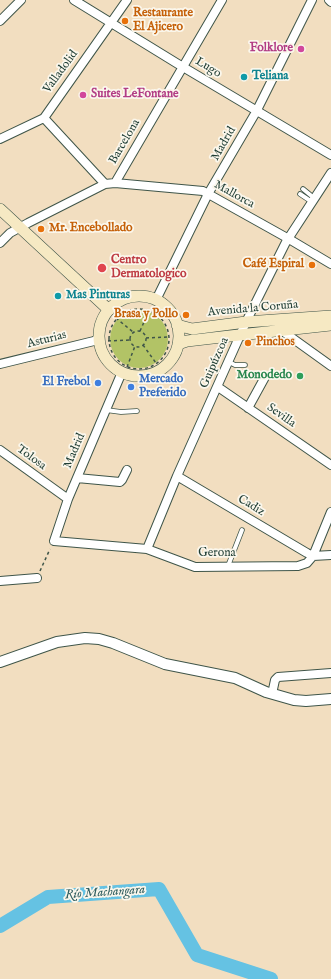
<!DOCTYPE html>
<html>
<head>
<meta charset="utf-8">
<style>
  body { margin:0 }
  canvas { display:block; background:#f2dec0 }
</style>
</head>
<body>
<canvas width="331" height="979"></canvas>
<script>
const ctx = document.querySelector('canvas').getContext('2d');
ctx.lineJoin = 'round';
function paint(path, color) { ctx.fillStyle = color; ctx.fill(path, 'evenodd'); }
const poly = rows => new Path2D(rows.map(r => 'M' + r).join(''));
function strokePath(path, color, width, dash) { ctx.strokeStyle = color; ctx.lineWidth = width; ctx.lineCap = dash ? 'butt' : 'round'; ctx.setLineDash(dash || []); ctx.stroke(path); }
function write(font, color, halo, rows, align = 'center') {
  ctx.font = font + ' "IM FELL English",serif'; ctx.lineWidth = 3.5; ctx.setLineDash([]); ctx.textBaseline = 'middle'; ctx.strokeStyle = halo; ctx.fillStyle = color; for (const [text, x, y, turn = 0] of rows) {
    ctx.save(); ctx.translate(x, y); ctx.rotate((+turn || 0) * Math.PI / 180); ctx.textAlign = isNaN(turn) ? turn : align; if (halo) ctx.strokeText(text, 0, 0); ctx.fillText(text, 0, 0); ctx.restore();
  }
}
paint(poly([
  '110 339a29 29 0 1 1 58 0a29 29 0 1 1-58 0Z'
]), '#b2c366');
strokePath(poly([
  [0,926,48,897,159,889,197,955,271,979]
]), '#65c2e3', 14);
const service = poly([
  [303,189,314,198],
  [300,194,312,202],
  [229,362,235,365,245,365],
  [106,410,121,412,137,411],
  [228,566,242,530]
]);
const minor = poly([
  [74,0,178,64,331,155],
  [329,0,331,2],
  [0,21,21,0],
  [44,118,105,184],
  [0,139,44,118,127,0],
  [115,183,222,0],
  [0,243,10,233,28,223,105,184,115,183,203,191,289,239,331,264],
  [156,300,208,194,256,112,312,0],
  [281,330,331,366],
  [0,364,94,341,99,338],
  [122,372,68,499,54,541,147,549,195,567,298,566,307,563,313,556,331,512],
  [218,387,331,465],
  [248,408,265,377],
  [0,450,68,499],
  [177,476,307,553,313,556,331,555],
  [77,478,120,482,122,480,127,470],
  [147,549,177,476,246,322,286,242,331,173],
  [0,581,37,578],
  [272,694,275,680,278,677,331,673]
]);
const tertiary = poly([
  [0,662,57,642,85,638,99,639,113,643,165,664,235,678,266,692,294,700,306,701,331,699]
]);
const secondary = poly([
  [0,209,109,310],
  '99 336a40 40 0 1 1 80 0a40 40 0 1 1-80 0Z',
  [177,325,192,329,246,322,331,316],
  [178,344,187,341,230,336,331,325]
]);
strokePath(service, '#3f5549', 5.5);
strokePath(minor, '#3f5549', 10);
strokePath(tertiary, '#3f5549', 12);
strokePath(secondary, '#3f5549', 12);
strokePath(poly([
  '109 339a30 30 0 1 1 60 0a30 30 0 1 1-60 0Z',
  [116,318,133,332],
  [140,331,149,311],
  '130 339a8 8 0 1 1 16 0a8 8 0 1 1-16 0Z',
  [146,338,168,337],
  [108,341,130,340],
  [143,345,156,363],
  [127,367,135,346],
  [40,571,50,549]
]), '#3f5549', 1.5, [3, 3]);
strokePath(service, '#fff', 4);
strokePath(minor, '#fff', 8);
strokePath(tertiary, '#fff', 10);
strokePath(secondary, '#f6e9c3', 11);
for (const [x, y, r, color] of [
  [125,21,4,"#e8710a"],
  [301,49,4,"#d1479c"],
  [244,77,4,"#0f9aa8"],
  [83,95,4,"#d1479c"],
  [41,229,4,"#e8710a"],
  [312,265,4,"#e8710a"],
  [102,268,5,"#e0444e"],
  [58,296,4,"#0f9aa8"],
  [186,315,4,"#e8710a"],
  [248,343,4,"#e8710a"],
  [300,376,4,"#2e9e5b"],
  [98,383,4,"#3f7fe0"],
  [131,387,4,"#3f7fe0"]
]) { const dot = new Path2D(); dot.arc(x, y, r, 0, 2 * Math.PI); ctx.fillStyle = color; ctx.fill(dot); strokePath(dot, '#fbf7ec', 1.5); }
write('bold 12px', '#c56008', '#fbf7ec', [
  ["Restaurante",133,14],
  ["El Ajicero",133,28],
  ["Mr. Encebollado",49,229],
  ["Café Espiral",304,265,"right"],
  ["Brasa y Pollo",178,315,"right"],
  ["Pinchos",256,343]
], 'left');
write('bold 12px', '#b23c85', '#fbf7ec', [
  ["Folklore",293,49],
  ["Suites LeFontane",91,95,"left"]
], 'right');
write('12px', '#1f3d34', '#fbf7ec', [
  ["Lugo",208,68,31],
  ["Valladolid",61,72,-54],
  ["Barcelona",125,142,-60],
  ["Madrid",224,144,-60],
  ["Mallorca",234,195,29],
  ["Avenida la Coruña",253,309,-5],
  ["Asturias",47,340,-14],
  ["Guipúzcoa",215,363,-66],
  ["Sevilla",281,416,35],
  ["Madrid",75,451,-67],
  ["Tolosa",31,458,36],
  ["Cadiz",251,506,31],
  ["Gerona",217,554]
]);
write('bold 12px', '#0d838f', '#fbf7ec', [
  ["Teliana",252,77],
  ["Mas Pinturas",66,296]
], 'left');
write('bold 12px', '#be3a42', '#fbf7ec', [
  ["Centro",111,261],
  ["Dermatologico",111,275]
], 'left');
write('bold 12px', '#27864d', '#fbf7ec', [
  ["Monodedo",292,376]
], 'right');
write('bold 12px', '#366cbe', '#fbf7ec', [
  ["Mercado",139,380],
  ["Preferido",139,394],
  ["El Frebol",90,383,"right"]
], 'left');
write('italic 13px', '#305e60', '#fbf7ec', [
  ["Río Machangara",105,893,-4]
]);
</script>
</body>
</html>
